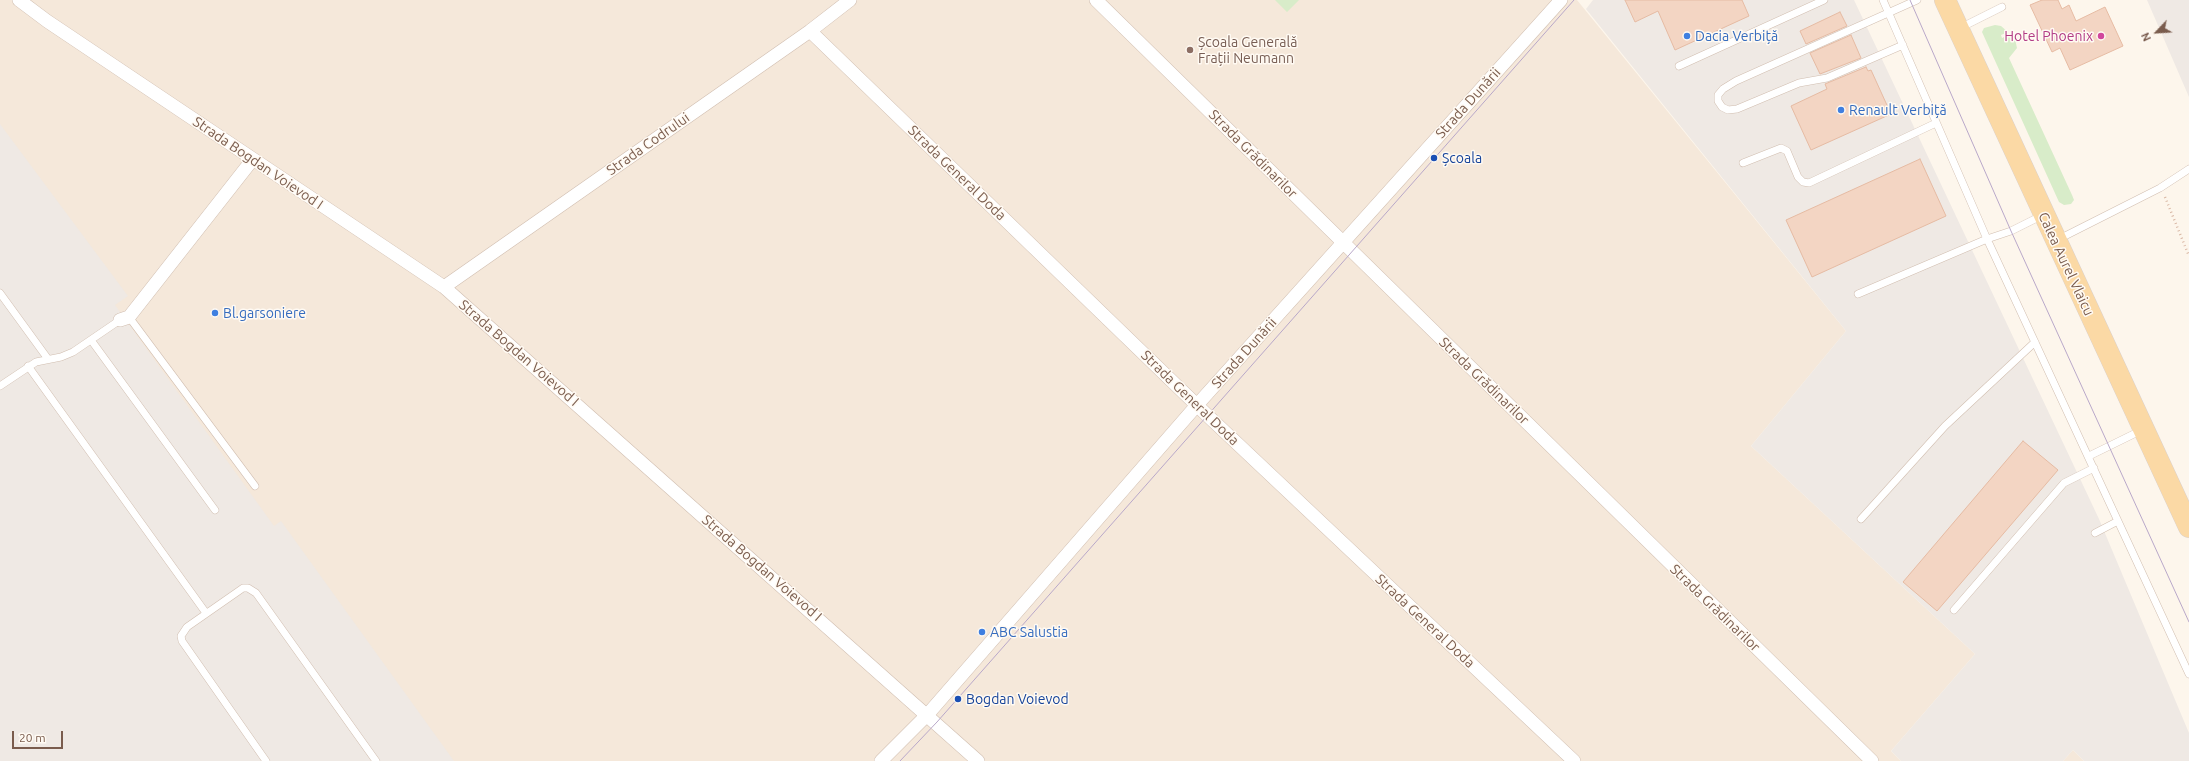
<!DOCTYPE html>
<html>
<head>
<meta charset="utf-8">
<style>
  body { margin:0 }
  #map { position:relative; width:2189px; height:761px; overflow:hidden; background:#fdf6ec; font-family:Ubuntu,sans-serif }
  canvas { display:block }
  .north { position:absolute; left:2137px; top:12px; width:40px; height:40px; -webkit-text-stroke:3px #fffaf3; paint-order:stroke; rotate:245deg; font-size:11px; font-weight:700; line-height:16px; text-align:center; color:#7a5c4d }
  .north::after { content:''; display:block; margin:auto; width:14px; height:18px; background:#7a5c4d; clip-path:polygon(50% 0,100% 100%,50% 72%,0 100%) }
  .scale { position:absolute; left:12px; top:731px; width:51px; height:18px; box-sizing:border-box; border:2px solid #7a5c4d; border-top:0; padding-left:5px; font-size:12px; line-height:14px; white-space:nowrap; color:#7a5c4d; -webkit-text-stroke:3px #fffaf3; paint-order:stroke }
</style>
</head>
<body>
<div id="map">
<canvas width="2189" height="761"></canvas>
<div class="north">N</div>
<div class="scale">20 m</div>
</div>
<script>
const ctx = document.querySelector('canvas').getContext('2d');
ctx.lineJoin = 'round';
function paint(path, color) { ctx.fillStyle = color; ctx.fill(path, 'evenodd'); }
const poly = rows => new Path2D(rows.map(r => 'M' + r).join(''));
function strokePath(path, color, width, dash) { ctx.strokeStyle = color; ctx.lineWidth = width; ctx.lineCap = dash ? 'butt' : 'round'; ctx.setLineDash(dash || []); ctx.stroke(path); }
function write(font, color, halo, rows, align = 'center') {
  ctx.font = font + ' Ubuntu,sans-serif'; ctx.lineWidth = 3; ctx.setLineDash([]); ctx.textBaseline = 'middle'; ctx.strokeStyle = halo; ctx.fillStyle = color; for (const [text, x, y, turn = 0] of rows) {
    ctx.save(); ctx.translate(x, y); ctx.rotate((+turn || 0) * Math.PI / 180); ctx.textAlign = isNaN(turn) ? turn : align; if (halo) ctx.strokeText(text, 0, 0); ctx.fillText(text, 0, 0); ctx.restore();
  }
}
paint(poly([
  [0,0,1577,0,1846,331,1751,446,1975,654,1891,751,1901,761,0,761],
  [2073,750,2084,761,2063,761]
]), '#f5e8da');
paint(poly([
  [1593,0,1854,0,2099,519,2189,733,2189,761,2084,761,2073,750,2063,761,1901,761,1891,751,1975,654,1751,446,1846,331,1586,9],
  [2147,0,2189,0,2189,97],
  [0,124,128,296,115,305,274,526,281,521,454,761,0,761]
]), '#efe9e4');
paint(poly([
  [1275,0,1299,0,1287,12],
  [1995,25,2001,26,2008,32,2001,35,2002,38,2008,35,2015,39,2017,48,2009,58,2072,195,2074,200,2071,204,2064,205,2059,202,1982,32,1984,28]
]), '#d8ecc9');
const building = poly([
  [1625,0,1742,0,1749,16,1675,50,1658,11,1635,22,1625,0],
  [2042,0,2058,0,2062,9,2069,5,2076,21,2105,7,2123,46,2070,70,2060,48,2052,52,2030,5,2042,0],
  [1840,12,1847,26,1806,44,1800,31,1840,12],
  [1851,35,1861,58,1820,74,1810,53,1851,35],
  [1866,67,1868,71,1871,70,1891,114,1811,150,1791,106,1827,89,1825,84,1866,67],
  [1920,159,1946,216,1812,277,1786,220,1920,159],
  [2023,441,2058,470,1937,611,1903,582,2023,441]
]);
paint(building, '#f3d5c3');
strokePath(building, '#e6bba3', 1);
const service = poly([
  [1883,0,1987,239,2189,674],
  [1960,28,2002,7],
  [1903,45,1827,78,1799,83,1737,109,1728,110,1722,107,1718,101,1718,95,1723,89,1736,81,1917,0],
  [1679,66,1824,0],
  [1743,163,1781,148,1787,151,1798,177,1803,182,1809,183,1936,123],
  [2057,240,2160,188,2189,169],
  [0,293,48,359],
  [1858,294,1987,239,2011,231,2043,215],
  [129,317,255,486],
  [91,340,215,510],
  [28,366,206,613],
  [0,386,36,362,61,357,73,352,120,320],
  [2089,456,2142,430],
  [1861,519,1945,426,2035,342],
  [2095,533,2118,521],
  [1954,610,2064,483,2094,468],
  [266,761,182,641,181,636,187,627,243,588,248,588,256,593,376,761]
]);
const minor = poly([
  [19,0,47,21,444,287,978,761],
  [1096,0,1872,761],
  [810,31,1208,416,1574,761],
  [444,287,810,31,850,0],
  [120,320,129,317,253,159],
  [881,761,928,714,1197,405,1561,0]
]);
const primary = poly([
  [1945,0,2189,527]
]);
strokePath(service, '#d1beb0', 8);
strokePath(minor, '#d1beb0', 14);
strokePath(primary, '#dad1cd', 22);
strokePath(poly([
  [2165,197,2189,256]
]), '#d9b8a5', 2.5, [1, 3]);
strokePath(service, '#fff', 7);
strokePath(minor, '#fff', 13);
strokePath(primary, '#fbd9a5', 21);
strokePath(poly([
  [1910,0,2011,231,2189,622],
  [900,761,937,722,1574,0]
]), '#b9a8c9', 1);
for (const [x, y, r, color] of [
  [1687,36,4,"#3f7fe0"],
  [2101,36,4,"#d1479c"],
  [1190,50,4,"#8d6e63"],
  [1841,110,4,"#3f7fe0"],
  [1434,158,4,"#1a4fb4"],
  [215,313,4,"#3f7fe0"],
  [982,632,4,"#3f7fe0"],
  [958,699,4,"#1a4fb4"]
]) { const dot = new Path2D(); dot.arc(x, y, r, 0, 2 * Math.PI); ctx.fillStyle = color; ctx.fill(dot); strokePath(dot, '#fffaf3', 1.5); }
write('14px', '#366cbe', '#fffaf3', [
  ["Dacia Verbiță",1695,36],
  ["Renault Verbiță",1849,110],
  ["Bl.garsoniere",223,313],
  ["ABC Salustia",990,632]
], 'left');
write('14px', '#b23c85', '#fffaf3', [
  ["Hotel Phoenix",2093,36]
], 'right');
write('14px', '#785e54', '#fffaf3', [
  ["Școala Generală",1198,42],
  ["Frații Neumann",1198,58]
], 'left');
write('14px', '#7a5c4d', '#fffaf3', [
  ["Strada Dunării",1468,103,-48],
  ["Strada Codrului",648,144,-35],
  ["Strada Grădinarilor",1253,154,45],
  ["Strada Bogdan Voievod I",258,163,34],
  ["Strada General Doda",957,173,44],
  ["Calea Aurel Vlaicu",2066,264,65],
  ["Strada Bogdan Voievod I",519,353,41],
  ["Strada Dunării",1244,353,-48],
  ["Strada Grădinarilor",1484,381,44],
  ["Strada General Doda",1190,398,44],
  ["Strada Bogdan Voievod I",762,568,41],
  ["Strada Grădinarilor",1715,608,44],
  ["Strada General Doda",1425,621,43]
]);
write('14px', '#164399', '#fffaf3', [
  ["Școala",1442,158],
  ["Bogdan Voievod",966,699]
], 'left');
</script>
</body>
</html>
